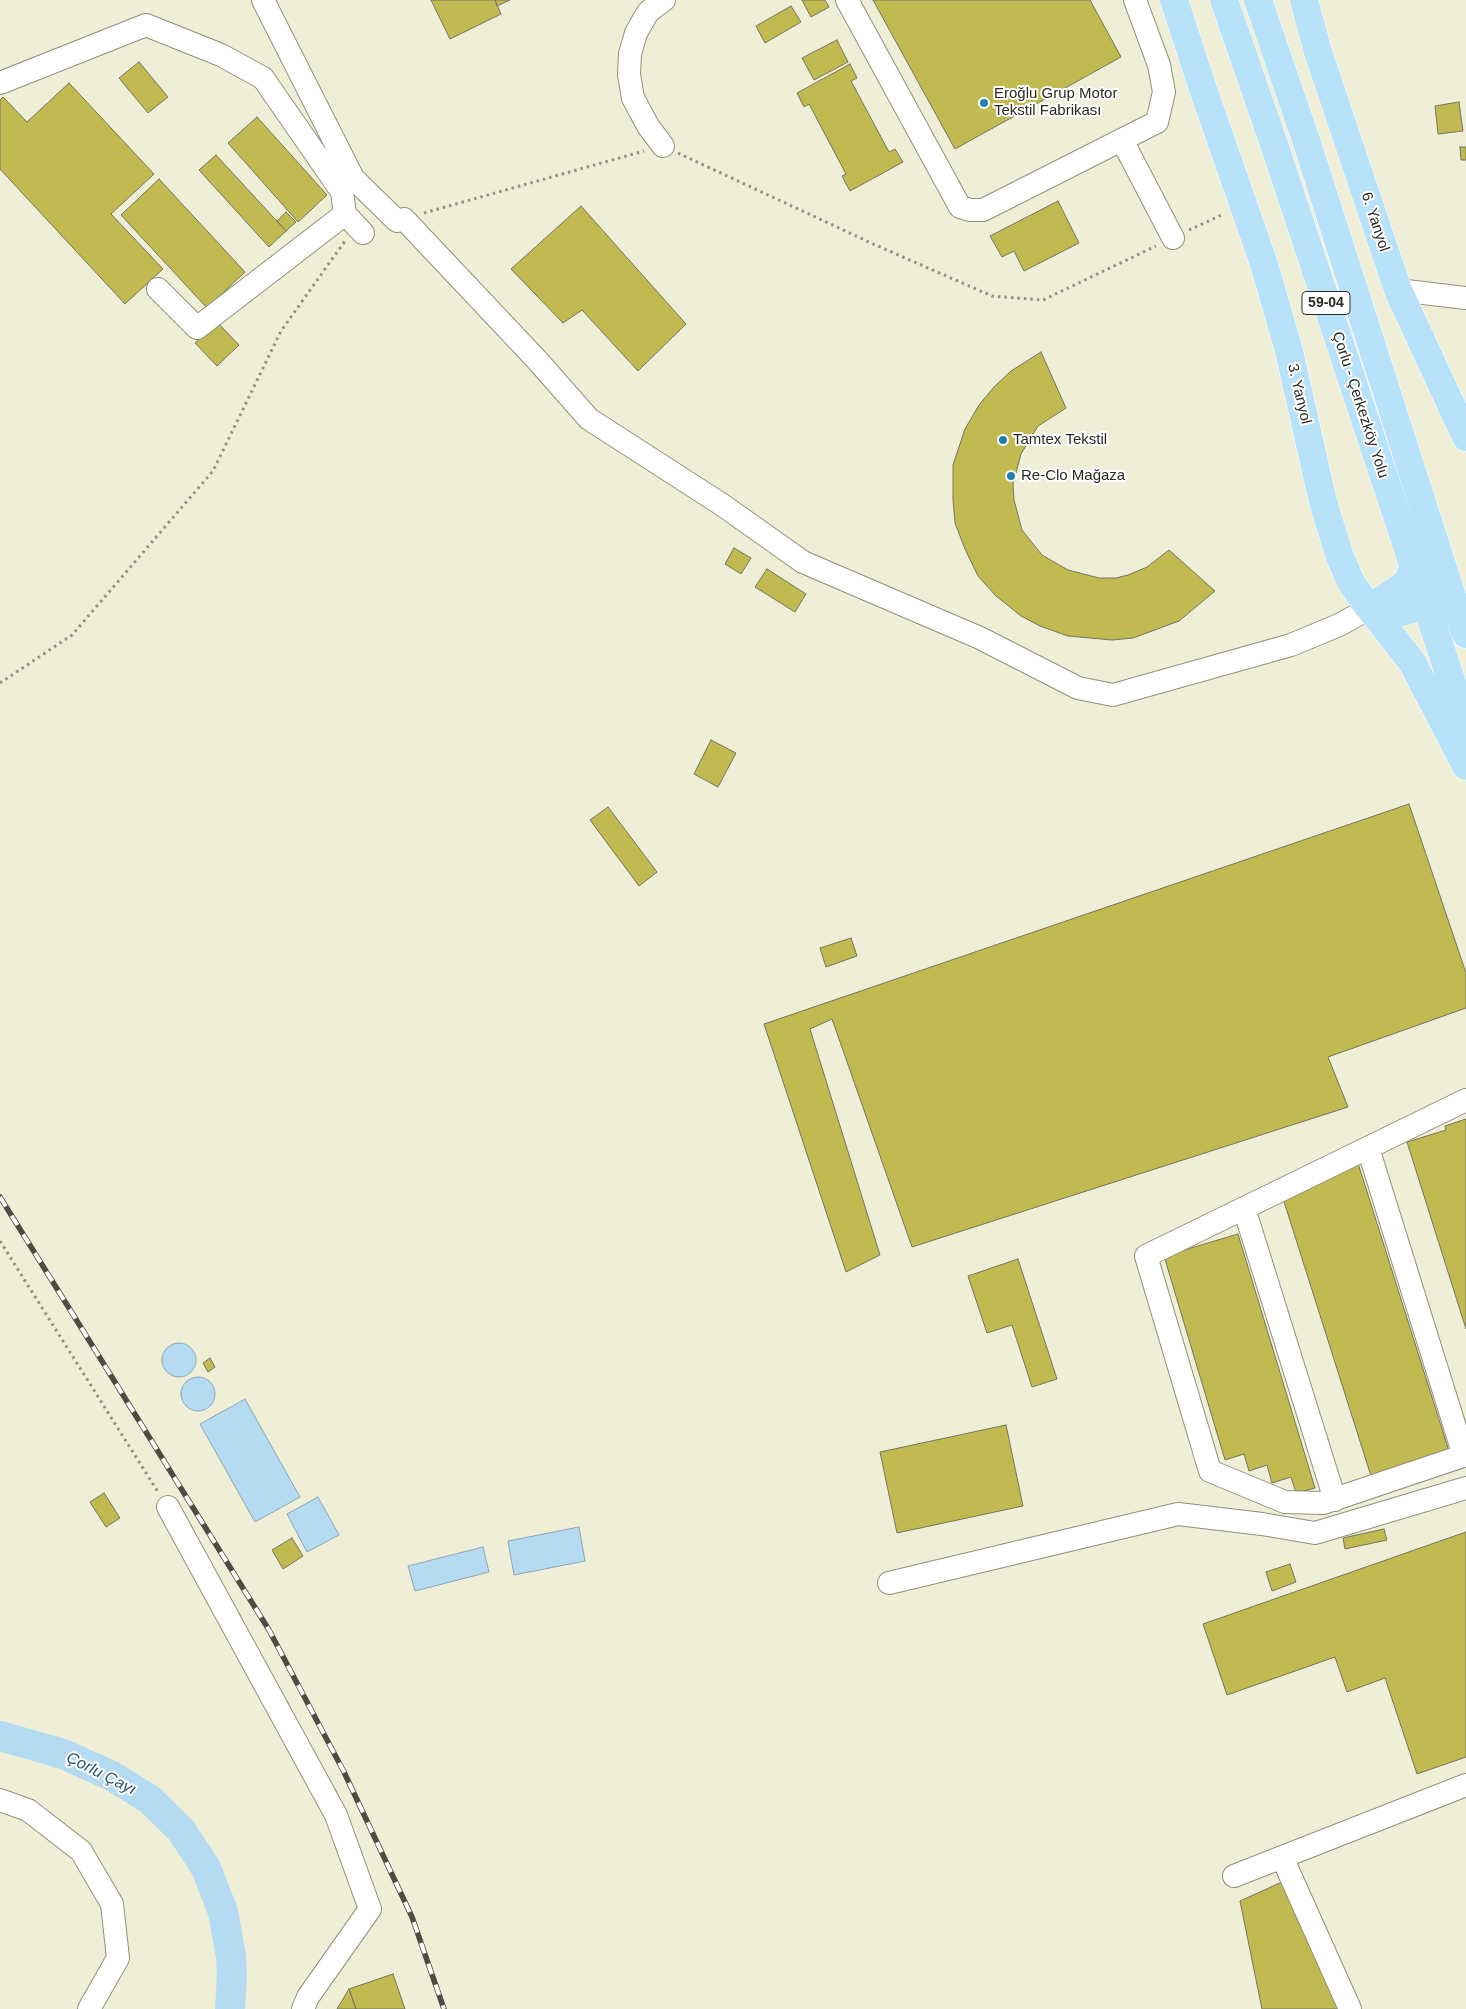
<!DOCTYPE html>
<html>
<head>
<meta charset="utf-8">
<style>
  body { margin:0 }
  canvas { display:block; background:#efeed6 }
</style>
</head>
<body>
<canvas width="1466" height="2009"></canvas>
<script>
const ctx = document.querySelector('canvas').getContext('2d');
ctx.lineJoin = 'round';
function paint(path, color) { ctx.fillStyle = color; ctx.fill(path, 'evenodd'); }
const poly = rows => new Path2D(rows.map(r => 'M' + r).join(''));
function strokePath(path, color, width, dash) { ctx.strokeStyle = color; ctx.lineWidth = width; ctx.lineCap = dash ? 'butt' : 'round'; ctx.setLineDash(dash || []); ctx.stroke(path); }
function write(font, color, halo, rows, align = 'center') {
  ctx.font = font + ' Helvetica,sans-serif'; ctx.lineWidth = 4; ctx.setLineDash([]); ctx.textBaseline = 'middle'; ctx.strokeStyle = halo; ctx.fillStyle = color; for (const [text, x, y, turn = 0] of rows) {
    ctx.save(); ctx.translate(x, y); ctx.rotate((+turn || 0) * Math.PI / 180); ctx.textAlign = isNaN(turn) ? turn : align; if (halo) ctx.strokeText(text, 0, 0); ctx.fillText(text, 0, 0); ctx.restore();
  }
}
const water = poly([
  '162 1360a17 17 0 1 1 34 0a17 17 0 1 1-34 0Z',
  '181 1394a17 17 0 1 1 34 0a17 17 0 1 1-34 0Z',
  [245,1399,300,1497,255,1522,200,1424,245,1399],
  [318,1497,339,1535,307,1552,287,1514,318,1497],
  [579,1527,585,1561,514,1575,508,1541,579,1527],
  [483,1547,489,1572,415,1591,408,1566,483,1547]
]);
paint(water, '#b5dbf2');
strokePath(water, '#8ca6b4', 1);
strokePath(poly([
  [0,1736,63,1754,112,1776,149,1799,181,1830,206,1868,223,1912,231,1956,232,1976,230,2009]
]), '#b5dbf2', 30);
const building = poly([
  [431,0,495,0,501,14,450,39,431,0],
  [495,0,510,0,497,6,495,0],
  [802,0,825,0,829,7,811,17,802,0],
  [873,0,1090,0,1121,57,955,149,873,0],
  [791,6,801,22,765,43,756,26,791,6],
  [837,40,848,62,814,80,802,58,837,40],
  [139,62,168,97,148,113,119,78,139,62],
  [850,64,857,78,851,81,889,152,895,149,903,162,850,191,842,176,846,174,809,104,804,107,797,93,850,64],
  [69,83,154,174,111,214,163,269,125,304,0,169,0,100,3,97,27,122,69,83],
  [1459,102,1463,131,1438,134,1435,106,1459,102],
  [257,117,327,195,298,222,228,143,257,117],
  [1460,147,1466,147,1466,160,1461,160,1460,147],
  [216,155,286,231,269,247,199,170,216,155],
  [159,179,245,272,207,308,121,215,159,179],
  [1058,201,1079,243,1024,271,1014,251,1002,257,990,236,1058,201],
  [581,206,686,324,638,371,582,310,563,323,511,269,581,206],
  [286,212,296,222,286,231,277,221,286,212],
  [217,322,239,345,217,366,195,343,217,322],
  [1041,352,1066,408,1038,426,1021,454,1013,484,1014,500,1022,530,1042,555,1068,570,1099,578,1116,578,1128,575,1147,567,1169,550,1215,591,1179,621,1133,638,1112,640,1068,636,1040,626,1021,616,996,596,978,576,965,549,955,523,953,500,953,465,965,429,979,405,994,387,1011,371,1041,352],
  [734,548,751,558,741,574,725,564,734,548],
  [767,569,806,594,795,612,755,587,767,569],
  [711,740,736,753,718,787,694,774,711,740],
  [1409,804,1466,973,1466,1008,1328,1057,1348,1107,912,1247,832,1019,810,1029,880,1255,846,1272,764,1024,1409,804],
  [608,807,657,872,639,886,590,820,608,807],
  [851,938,857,956,826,967,820,948,851,938],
  [1466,1119,1466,1329,1407,1142,1446,1130,1445,1126,1466,1119],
  [1357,1160,1449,1451,1371,1476,1280,1189,1357,1160],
  [1238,1234,1315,1488,1296,1493,1291,1477,1272,1483,1267,1465,1249,1471,1244,1454,1225,1460,1164,1256,1238,1234],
  [1018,1259,1057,1379,1032,1387,1012,1325,987,1333,968,1276,1018,1259],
  [210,1358,215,1367,208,1372,203,1363,210,1358],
  [1006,1425,1023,1506,897,1533,880,1452,1006,1425],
  [104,1493,120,1518,106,1527,90,1502,104,1493],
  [1384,1529,1387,1540,1345,1549,1343,1538,1384,1529],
  [1466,1532,1466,1757,1417,1774,1385,1678,1347,1692,1335,1657,1227,1695,1203,1624,1466,1532],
  [292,1538,303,1556,283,1569,272,1550,292,1538],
  [1290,1564,1296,1582,1272,1591,1266,1572,1290,1564],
  [1282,1882,1340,2009,1262,2009,1240,1901,1282,1882],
  [393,1974,405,2009,356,2009,349,1989,393,1974],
  [349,1989,356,2009,337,2009,349,1989]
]);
paint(building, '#c0ba51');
strokePath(building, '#767560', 1);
const minor = poly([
  [263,0,353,178,397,221],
  [847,0,960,207,970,210,983,210,1157,122,1164,92,1159,65,1135,0],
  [0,83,146,25,221,55,263,78,342,192,345,214],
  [1122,140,1173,238],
  [663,146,648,126,633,98,629,75,630,54,636,33,648,12,664,0],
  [404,219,537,360,589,419,721,504,803,562,980,638,1078,688,1113,695,1291,645,1339,625,1370,608],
  [158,289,197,328,345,214,363,233],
  [1398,290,1466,298],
  [1466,1100,1146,1256,1210,1471,1285,1502,1323,1503,1466,1455],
  [1368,1148,1464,1456],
  [1244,1208,1335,1500],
  [168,1507,336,1815,370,1909,308,1997,303,2009],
  [889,1583,1178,1514,1262,1524,1315,1533,1466,1488],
  [0,1800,28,1810,81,1851,112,1904,118,1958,89,2009],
  [1282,1857,1350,2009],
  [1234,1876,1466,1785]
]);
const major = poly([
  [1174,0,1203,89,1264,264,1289,351,1323,502,1340,557,1351,582,1361,597,1412,662,1466,766],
  [1224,0,1277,153,1466,725],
  [1258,0,1307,143,1452,596,1466,634],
  [1304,0,1318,52,1398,290,1466,437],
  [1370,608,1386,613,1399,613,1443,600],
  [1370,608,1403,586,1409,579,1413,566]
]);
strokePath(minor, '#91917b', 24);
strokePath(major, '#fff', 29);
strokePath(poly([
  [678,153,871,243,992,296,1043,300,1156,246],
  [424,213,644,151],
  [1189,230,1224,214],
  [0,683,72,635,213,471,281,331,345,241],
  [0,1241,158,1492]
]), '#939281', 3, [2.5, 4]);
strokePath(minor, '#fff', 22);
strokePath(major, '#b8e2fa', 28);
const rail = poly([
  [0,1197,269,1630,344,1772,412,1917,444,2009]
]);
strokePath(rail, '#4d4c41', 5.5);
strokePath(rail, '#fff', 4, [11]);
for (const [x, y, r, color] of [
  [984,103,5,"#207fab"],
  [1003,440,5,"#207fab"],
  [1011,476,5,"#207fab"]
]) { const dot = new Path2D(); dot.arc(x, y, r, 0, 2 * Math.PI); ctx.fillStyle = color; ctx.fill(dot); strokePath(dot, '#fff', 2); }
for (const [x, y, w] of [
  [1326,303,48]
]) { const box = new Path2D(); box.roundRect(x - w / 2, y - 11.5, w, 23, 4); ctx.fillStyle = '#fff'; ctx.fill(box); strokePath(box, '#2b2a22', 1); }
write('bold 14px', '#2b2a22', null, [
  ["59-04",1326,303]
]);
write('15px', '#2b2a22', '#fff', [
  ["Eroğlu Grup Motor",994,94],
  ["Tekstil Fabrikası",994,111],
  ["Tamtex Tekstil",1013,440],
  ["Re-Clo Mağaza",1021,476]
], 'left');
write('15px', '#2b2a22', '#fff', [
  ["6. Yanyol",1375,222,72],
  ["3. Yanyol",1299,394,77],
  ["Çorlu - Çerkezköy Yolu",1360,405,72]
]);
write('italic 16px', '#29556d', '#fff', [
  ["Çorlu Çayı",101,1774,27]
]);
</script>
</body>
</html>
